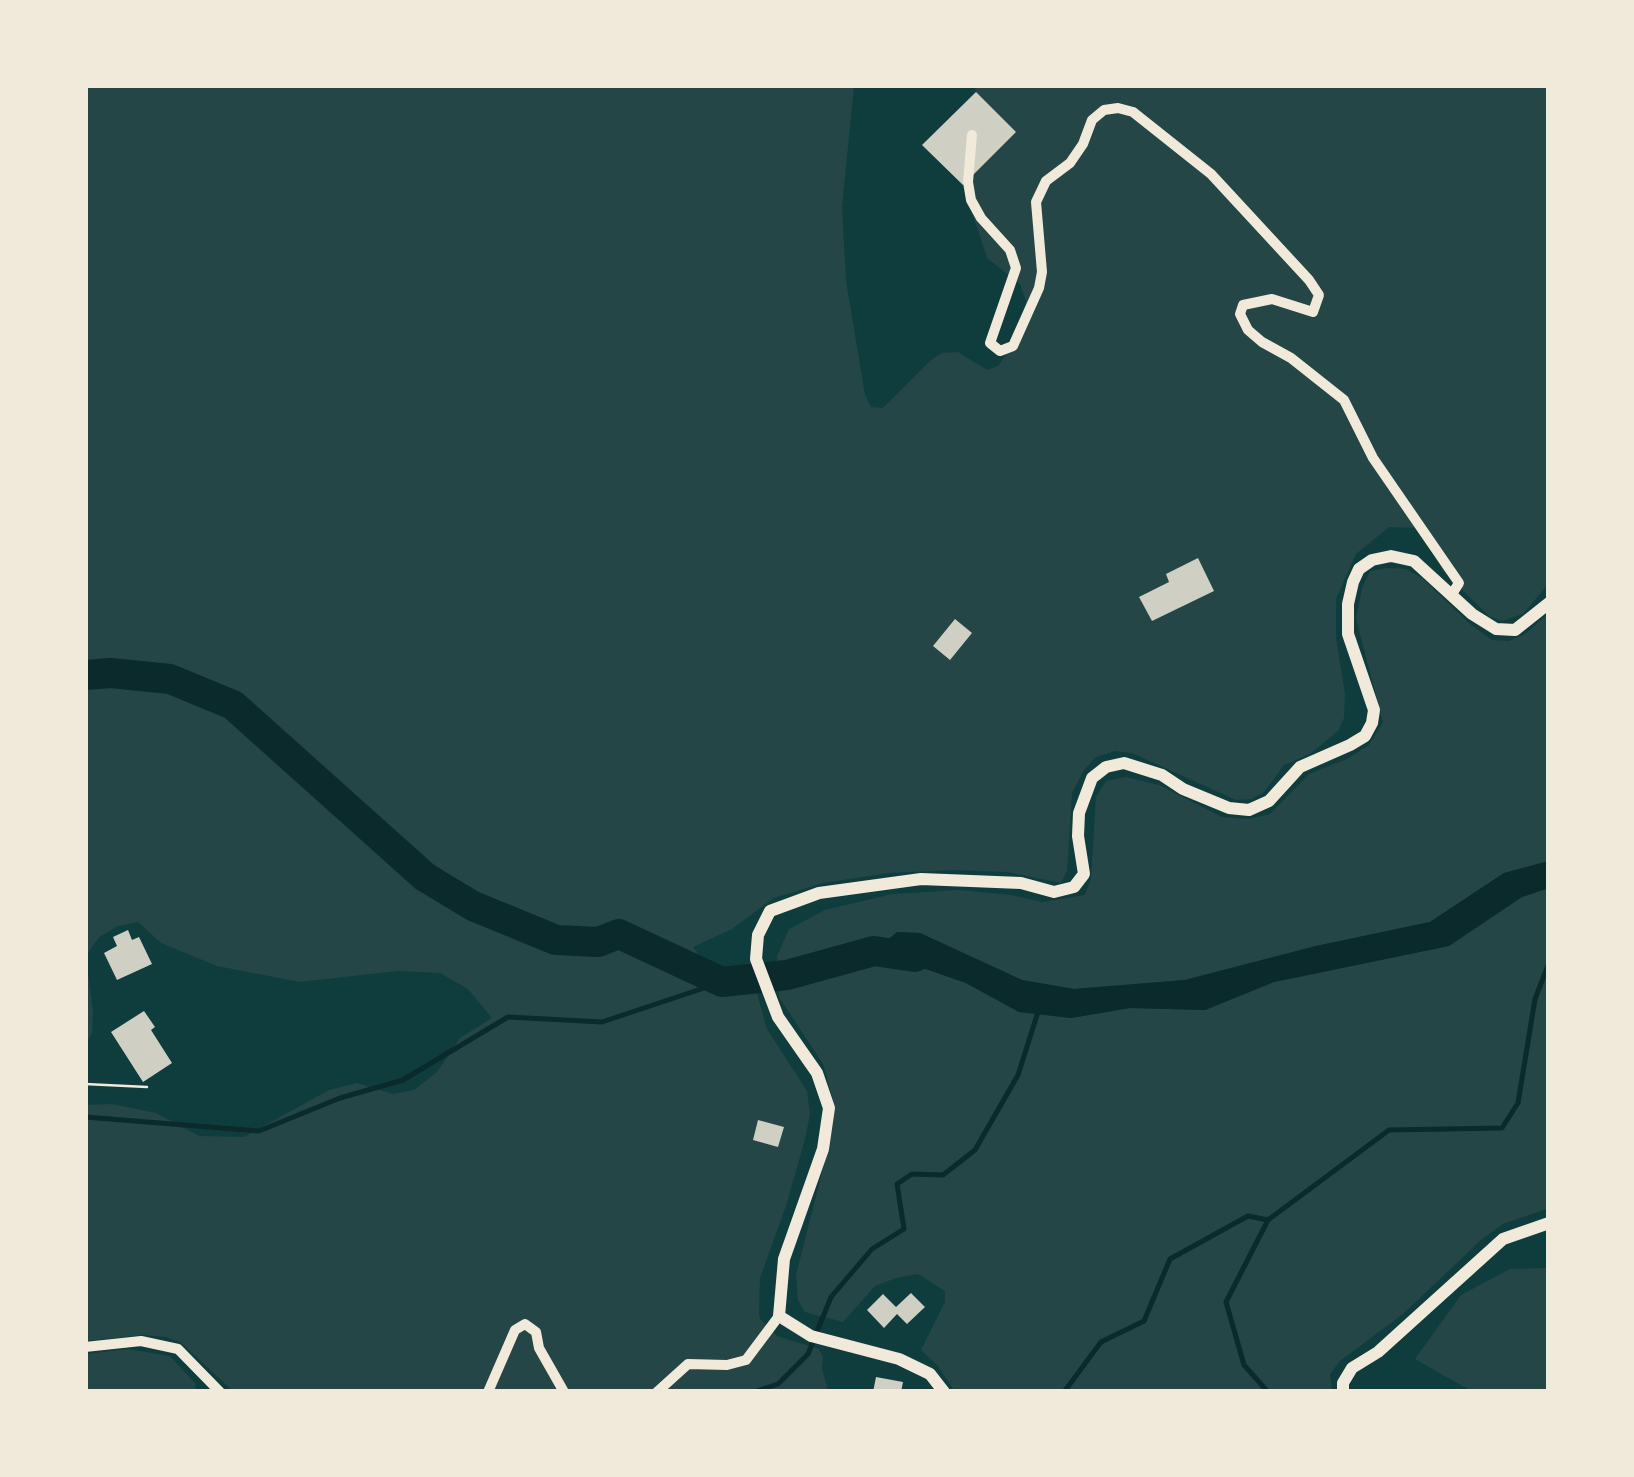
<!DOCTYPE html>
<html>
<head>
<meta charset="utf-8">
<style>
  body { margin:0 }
  #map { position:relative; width:1634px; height:1477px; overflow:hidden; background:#0f3d3e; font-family:"Space Grotesk",sans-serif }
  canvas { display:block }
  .frame { position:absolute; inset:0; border:88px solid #f1e9da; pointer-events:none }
</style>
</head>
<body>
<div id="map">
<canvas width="1634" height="1477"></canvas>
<div class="frame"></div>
</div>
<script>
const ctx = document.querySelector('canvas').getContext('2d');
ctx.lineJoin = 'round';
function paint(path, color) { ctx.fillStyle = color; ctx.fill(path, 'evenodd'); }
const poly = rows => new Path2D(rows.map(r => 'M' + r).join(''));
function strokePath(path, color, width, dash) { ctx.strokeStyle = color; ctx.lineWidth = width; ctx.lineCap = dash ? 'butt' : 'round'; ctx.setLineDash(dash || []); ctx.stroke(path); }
paint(poly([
  [85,85,854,85,842,207,846,281,865,395,871,407,883,408,931,360,942,353,958,352,987,370,998,366,1016,341,1026,301,1020,284,987,258,963,185,922,145,976,92,975,85,1549,85,1549,583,1523,614,1502,621,1490,617,1442,570,1430,539,1419,528,1389,527,1356,554,1336,599,1336,638,1345,694,1344,718,1338,731,1310,754,1284,765,1264,792,1252,799,1236,800,1132,753,1115,751,1096,757,1084,770,1072,793,1067,871,1061,883,1007,872,953,870,889,873,823,883,774,898,732,929,693,947,703,960,720,968,744,965,750,968,767,1029,807,1091,810,1115,805,1139,786,1206,760,1278,759,1312,760,1319,777,1336,819,1349,823,1357,822,1368,828,1392,234,1392,180,1342,166,1337,144,1335,85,1341,85,1105,112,1104,156,1113,199,1136,244,1137,329,1090,357,1083,393,1094,414,1090,437,1072,460,1038,492,1018,468,989,440,973,398,971,300,982,217,966,161,943,138,922,118,926,99,937,86,956,93,1012,92,1033,85,1046],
  [1388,568,1406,569,1422,578,1470,624,1492,640,1509,641,1525,634,1549,613,1549,861,1504,873,1430,922,1316,946,1185,980,1074,989,1022,980,920,933,875,951,966,983,1019,1012,1071,1018,1130,1008,1205,1010,1274,982,1448,946,1522,897,1549,888,1549,1208,1503,1224,1481,1240,1403,1314,1340,1361,1330,1374,1332,1392,955,1392,938,1366,921,1350,945,1302,945,1291,918,1274,896,1278,875,1286,843,1322,805,1312,798,1300,796,1275,828,1149,835,1107,823,1064,779,997,777,956,789,929,825,910,892,894,959,890,1011,895,1043,902,1085,895,1091,878,1096,797,1106,781,1126,777,1159,785,1222,817,1248,819,1270,814,1309,774,1347,759,1369,745,1383,722,1356,619,1362,588,1370,571],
  [1549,1268,1549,1392,1473,1392,1415,1359,1461,1295,1510,1269],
  [128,1349,170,1356,195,1383,196,1392,85,1392,85,1354]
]), '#244646');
paint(poly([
  [1549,861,1549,888,1522,897,1449,946,1274,982,1205,1010,1130,1008,1071,1018,1019,1012,966,983,874,951,897,932,920,933,1022,980,1074,989,1185,980,1316,946,1430,922,1504,873]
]), '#0a2a2b');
strokePath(poly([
  [85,1117,259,1131,340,1098,403,1080,508,1017,602,1022,722,982],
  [754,1392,778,1384,808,1354,831,1297,872,1249,904,1229,897,1184,912,1174,943,1175,975,1150,1018,1075,1038,1012],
  [1064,1392,1101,1342,1144,1321,1170,1259,1248,1216,1268,1220,1389,1130,1502,1128,1518,1103,1535,999,1549,963],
  [1268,1392,1244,1365,1226,1302,1268,1220]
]), '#0a2a2b', 5);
strokePath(poly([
  [85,675,111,673,170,679,233,705,425,877,473,906,556,940,598,942,619,934,722,982,787,975,874,951,915,957]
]), '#0a2a2b', 30);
paint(poly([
  [976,92,1016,132,963,185,922,145],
  [1198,558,1214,591,1152,621,1139,597,1169,582,1166,574],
  [955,619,972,633,950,660,933,646],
  [128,930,132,940,139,937,152,964,117,980,104,953,117,946,113,937],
  [144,1011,155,1027,151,1030,172,1063,143,1082,111,1032],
  [758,1120,784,1127,778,1147,753,1140],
  [911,1293,925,1307,907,1324,897,1314,884,1328,867,1310,883,1294,896,1307],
  [876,1377,903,1382,901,1392,873,1392]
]), '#cfcfc3');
strokePath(poly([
  [85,1084,147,1087]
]), '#f1e9da', 2.5);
strokePath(poly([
  [972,135,968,182,971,200,981,218,1010,250,1016,268,990,343,1000,351,1013,346,1039,288,1042,272,1036,202,1046,181,1070,163,1083,144,1092,120,1104,110,1118,108,1133,112,1211,174,1309,280,1319,295,1313,312,1272,299,1243,305,1240,314,1248,330,1262,342,1291,358,1344,400,1373,458,1459,583,1452,594],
  [85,1347,141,1341,178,1349,220,1392],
  [488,1392,515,1330,525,1324,536,1332,539,1348,564,1392],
  [657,1392,688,1364,727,1365,746,1360,779,1316]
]), '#f1e9da', 10);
strokePath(poly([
  [944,1392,930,1374,899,1359,811,1336,779,1316,784,1259,823,1149,829,1108,817,1073,778,1017,756,959,758,935,770,911,819,893,921,879,1021,883,1054,892,1074,887,1084,874,1078,836,1079,813,1092,778,1106,767,1124,763,1162,775,1183,789,1229,808,1249,810,1269,801,1300,767,1350,745,1365,736,1372,723,1374,710,1348,634,1348,604,1353,582,1359,569,1372,560,1391,556,1414,561,1472,614,1496,629,1515,630,1549,603],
  [1343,1392,1343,1383,1352,1368,1378,1352,1503,1239,1549,1223]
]), '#f1e9da', 12);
</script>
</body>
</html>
